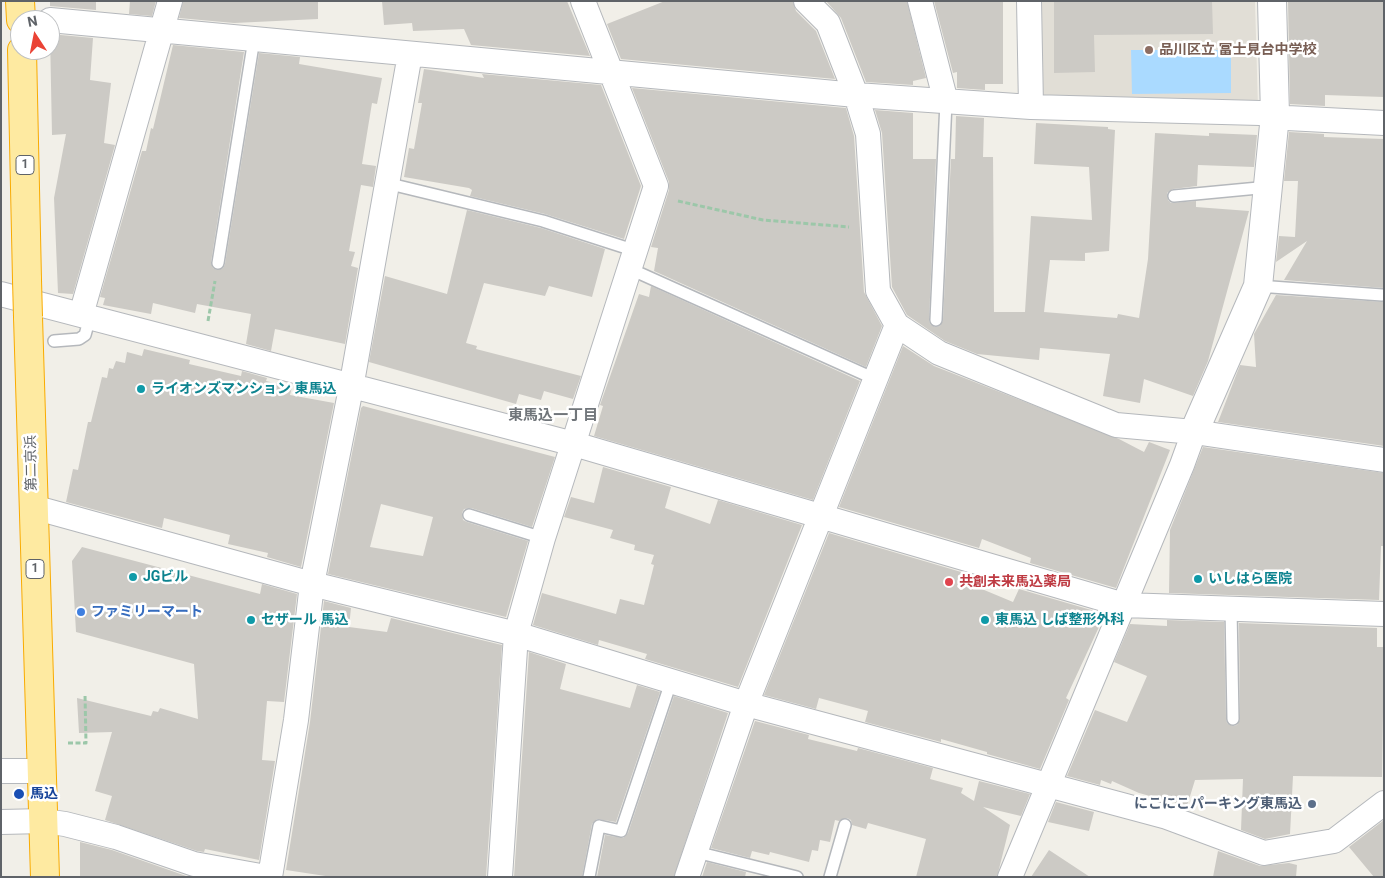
<!DOCTYPE html>
<html>
<head>
<meta charset="utf-8">
<style>
  body { margin:0 }
  #map { position:relative; width:1385px; height:878px; overflow:hidden; background:#f1efe8; font-family:Roboto,sans-serif }
  canvas { display:block }
  .frame { position:absolute; inset:0; border:2px solid #5f6368; pointer-events:none }
  .north { position:absolute; left:10px; top:10px; width:50px; height:50px; box-sizing:border-box; background:#fff; border:1px solid #bfc1c3; border-radius:50%; rotate:349deg; font-size:14px; font-weight:700; line-height:20px; text-align:center; color:#5f6368 }
  .north::after { content:''; display:block; margin:auto; width:18px; height:22px; background:#ea4335; clip-path:polygon(50% 0,100% 100%,50% 72%,0 100%) }
</style>
</head>
<body>
<div id="map">
<canvas width="1385" height="878"></canvas>
<div class="frame"></div>
<div class="north">N</div>
</div>
<script>
const ctx = document.querySelector('canvas').getContext('2d');
ctx.lineJoin = 'round';
function paint(path, color) { ctx.fillStyle = color; ctx.fill(path, 'evenodd'); }
const poly = rows => new Path2D(rows.map(r => 'M' + r).join(''));
function strokePath(path, color, width, dash) { ctx.strokeStyle = color; ctx.lineWidth = width; ctx.lineCap = dash ? 'butt' : 'round'; ctx.setLineDash(dash || []); ctx.stroke(path); }
function write(font, color, halo, rows, align = 'center') {
  ctx.font = font + ' Roboto,"Noto Sans JP",sans-serif'; ctx.lineWidth = 5; ctx.setLineDash([]); ctx.textBaseline = 'middle'; ctx.strokeStyle = halo; ctx.fillStyle = color; for (const [text, x, y, turn = 0] of rows) {
    ctx.save(); ctx.translate(x, y); ctx.rotate((+turn || 0) * Math.PI / 180); ctx.textAlign = isNaN(turn) ? turn : align; if (halo) ctx.strokeText(text, 0, 0); ctx.fillText(text, 0, 0); ctx.restore();
  }
}
paint(poly([
  [1041,1,1255,1,1258,108,1043,98]
]), '#e1ded6');
paint(poly([
  [1131,50,1231,50,1231,93,1132,94]
]), '#aadaff');
paint(poly([
  [50,1,96,1,96,10,50,6],
  [130,1,156,1,152,16,129,14],
  [183,1,318,1,318,19,234,23,179,18],
  [382,1,567,1,590,56,471,45,464,29,413,31,412,23,384,25],
  [665,1,793,1,796,11,816,31,835,79,621,59,607,24],
  [826,1,907,1,926,78,913,81,913,85,866,82,841,18],
  [934,1,1003,1,1003,84,985,84,985,90,957,88,957,72,953,73],
  [1054,1,1212,1,1213,34,1094,35,1095,72,1054,73],
  [1288,1,1384,1,1384,97,1325,95,1325,106,1290,104],
  [50,34,93,38,90,80,111,83,104,143,115,145,73,294,58,293,54,198,66,134,52,135],
  [173,45,244,52,211,262,213,268,217,270,223,268,225,264,259,53,300,57,299,64,382,78,377,104,372,103,362,164,376,166,373,187,361,185,349,251,355,252,351,266,358,268,345,344,275,329,271,351,246,344,251,314,197,304,195,313,153,303,151,314,103,305,105,298,100,297,142,151,146,151,151,128,153,129],
  [424,69,484,78,482,74,601,85,641,186,624,239,545,214,470,196,472,190,469,188,404,177,409,148,414,149,422,103,418,103],
  [632,88,846,108,854,136,864,292,882,326,866,367,654,271,658,248,651,247,669,190,669,182],
  [875,110,913,113,913,159,936,159,929,320,930,324,935,327,940,326,943,320,951,159,955,159,956,116,984,118,983,157,993,157,994,312,1025,312,1031,216,1092,220,1089,167,1034,164,1036,123,1108,127,1108,129,1115,130,1109,251,1085,253,1085,261,1050,260,1044,312,1117,318,1118,314,1139,318,1148,259,1155,133,1209,136,1209,133,1257,135,1254,167,1198,165,1197,186,1173,189,1167,193,1168,200,1171,203,1196,201,1196,207,1249,211,1208,361,1193,396,1144,379,1140,403,1103,396,1110,354,1040,348,1039,360,977,354,945,341,907,315,892,287,882,133],
  [1289,132,1324,134,1324,137,1384,139,1384,288,1284,280,1307,241,1276,262,1279,236,1295,237,1298,181,1284,181],
  [467,210,541,228,605,249,592,297,549,286,545,296,484,283,466,343,477,346,476,349,581,376,573,399,544,391,541,400,519,394,516,404,369,362,385,276,447,294],
  [651,286,860,381,813,500,594,436,603,406,600,405,639,294,649,297],
  [1276,295,1384,302,1384,446,1218,422,1240,365,1256,367,1254,334],
  [903,346,934,366,1119,439,1144,452,1149,442,1170,450,1116,588,1030,563,1031,558,982,539,979,548,839,507],
  [144,349,190,360,189,364,241,376,242,371,267,378,266,381,292,387,290,395,334,403,301,567,267,557,268,553,228,544,230,535,164,518,162,528,66,502,73,469,78,470,88,422,91,422,102,377,107,378,109,368,113,369,116,361,125,363,127,352,142,356],
  [363,406,555,457,532,527,471,508,464,509,462,513,463,520,467,522,528,541,506,617,328,574,361,408],
  [381,504,433,517,423,556,370,547],
  [1203,447,1384,473,1384,546,1381,546,1379,600,1169,593,1170,530],
  [603,467,671,487,665,508,710,524,718,500,802,525,738,687,645,659,647,654,599,640,598,645,533,625,542,593,616,614,620,599,644,605,654,565,651,564,654,555,634,550,635,545,610,538,613,530,564,517,571,497,594,503],
  [829,533,968,574,965,582,1013,602,1019,589,1105,614,1066,698,1069,700,1040,769,987,754,987,752,941,739,941,742,865,722,868,711,819,698,816,709,764,695],
  [82,547,260,594,262,584,297,594,284,702,267,701,262,760,275,761,259,860,205,849,204,852,197,851,105,820,112,796,95,791,112,732,79,733,77,698,151,716,153,711,158,712,160,708,198,719,194,664,76,632,72,561],
  [324,601,351,608,349,627,387,632,391,618,502,645,486,877,332,877,286,870,310,722],
  [1167,620,1224,622,1226,719,1227,723,1233,726,1237,725,1240,719,1239,623,1377,628,1377,647,1384,647,1382,777,1293,776,1290,834,1265,839,1241,830,1243,779,1195,780,1187,806,1139,793,1112,781,1111,784,1101,780,1100,785,1067,776,1095,710,1127,722,1147,676,1114,662,1130,624,1167,626],
  [529,652,566,664,560,689,630,708,637,685,660,692,616,822,597,819,592,824,582,877,514,877],
  [674,696,728,713,674,877,597,877,605,835,623,838,628,833],
  [755,721,809,735,808,739,857,751,858,748,933,768,930,779,963,788,961,793,974,801,979,781,1030,794,1021,816,983,807,1010,825,997,877,916,877,926,839,868,823,866,829,852,825,851,820,847,818,839,821,835,820,830,842,820,840,818,851,812,850,809,862,770,852,769,855,752,851,750,858,711,848],
  [1056,802,1094,812,1089,831,1048,822],
  [1384,820,1384,877,1374,877,1349,847],
  [80,842,112,850,189,877,80,877],
  [1049,850,1090,877,1031,877],
  [1218,851,1260,866,1289,863,1297,865,1296,877,1213,877],
  [707,862,746,872,745,877,702,877]
]), '#cccac5');
const service = poly([
  [386,183,543,221,633,250],
  [1174,196,1269,187],
  [218,263,254,39],
  [628,268,875,379],
  [1258,286,1382,295],
  [936,320,946,102],
  [54,341,79,339,85,335,90,317],
  [469,515,543,538],
  [1231,608,1233,719],
  [696,852,797,877],
  [589,877,599,826,621,831,671,682],
  [830,877,845,825]
]);
const minor = poly([
  [806,1,828,23,856,95,868,134,878,291,897,325,939,353,1116,425,1194,432,1384,460],
  [920,1,946,102],
  [1029,1,1031,107],
  [50,20,856,95,1031,107,1260,113,1287,118,1384,123],
  [1,294,574,444,1124,605,1384,614],
  [81,315,170,1],
  [33,507,312,584,516,634,746,704,1167,817,1264,853,1334,841,1384,803],
  [1,771,42,771],
  [1,822,44,821,65,824,116,837,194,864,266,877],
  [270,877,296,720,312,584,351,388,410,54],
  [500,877,516,634,543,538,656,186,583,1],
  [687,877,746,704,897,325],
  [1010,877,1182,465,1194,432]
]);
const tertiary = poly([
  [1194,432,1258,286,1275,115,1272,1]
]);
const trunk = poly([
  [20,1,21,20],
  [22,50,27,280],
  [28,317,45,877]
]);
strokePath(service, '#b5b8bc', 14);
strokePath(minor, '#b5b8bc', 26);
strokePath(tertiary, '#b5b8bc', 30);
strokePath(trunk, '#f9ab00', 30);
strokePath(poly([
  [678,201,763,220,849,227],
  [208,321,215,281],
  [68,743,86,743,85,694]
]), '#9cc7a9', 3, [5, 2.5]);
strokePath(service, '#fff', 11);
strokePath(minor, '#fff', 24);
strokePath(tertiary, '#fff', 28);
strokePath(trunk, '#feeaa1', 28);
const trunkBridge = poly([
  [27,280,28,317]
]);
strokePath(trunkBridge, '#f9ab00', 30, []);
strokePath(trunkBridge, '#feeaa1', 28);
for (const [x, y, r, color] of [
  [1149,50,5,"#8d6e63"],
  [141,389,5,"#0f9aa8"],
  [133,577,5,"#0f9aa8"],
  [1198,579,5,"#0f9aa8"],
  [949,582,5,"#e0444e"],
  [81,612,5,"#3f7fe0"],
  [251,620,5,"#0f9aa8"],
  [985,620,5,"#0f9aa8"],
  [19,794,6,"#1a4fb4"],
  [1312,804,5,"#5c6f8a"]
]) { const dot = new Path2D(); dot.arc(x, y, r, 0, 2 * Math.PI); ctx.fillStyle = color; ctx.fill(dot); strokePath(dot, '#fff', 2); }
for (const [x, y, w] of [
  [25,165,18],
  [35,569,18]
]) { const box = new Path2D(); box.roundRect(x - w / 2, y - 9.5, w, 19, 4); ctx.fillStyle = '#fff'; ctx.fill(box); strokePath(box, '#5f6368', 1); }
write('bold 12px', '#5f6368', null, [
  ["1",25,165],
  ["1",35,569]
]);
write('bold 14px', '#785e54', '#fff', [
  ["品川区立 冨士見台中学校",1159,50]
], 'left');
write('bold 14px', '#0d838f', '#fff', [
  ["ライオンズマンション 東馬込",151,389],
  ["JGビル",143,577],
  ["いしはら医院",1208,579],
  ["セザール 馬込",261,620],
  ["東馬込 しば整形外科",995,620]
], 'left');
write('14px', '#5f6368', '#fff', [
  ["第二京浜",32,463,-91]
]);
write('bold 14px', '#be3a42', '#fff', [
  ["共創未来馬込薬局",959,582]
], 'left');
write('bold 14px', '#366cbe', '#fff', [
  ["ファミリーマート",91,612]
], 'left');
write('bold 14px', '#164399', '#fff', [
  ["馬込",30,794]
], 'left');
write('bold 14px', '#4e5e75', '#fff', [
  ["にこにこパーキング東馬込",1302,804]
], 'right');
write('bold 15px', '#70757a', '#fff', [
  ["東馬込一丁目",553,416]
]);
</script>
</body>
</html>
